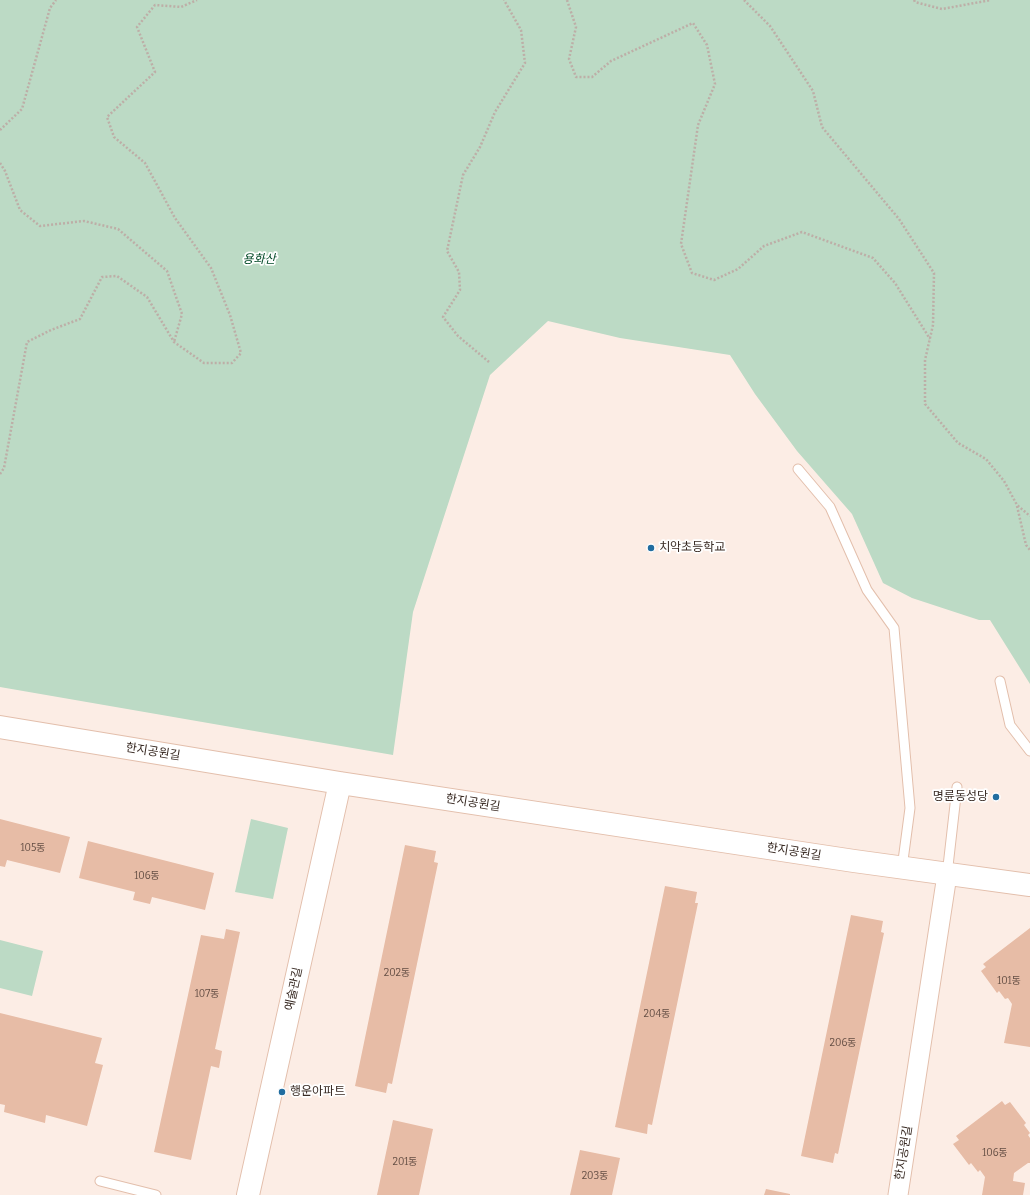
<!DOCTYPE html>
<html>
<head>
<meta charset="utf-8">
<style>
  body { margin:0 }
  canvas { display:block; background:#fcede5 }
</style>
</head>
<body>
<canvas width="1030" height="1195"></canvas>
<script>
const ctx = document.querySelector('canvas').getContext('2d');
ctx.lineJoin = 'round';
function paint(path, color) { ctx.fillStyle = color; ctx.fill(path, 'evenodd'); }
const poly = rows => new Path2D(rows.map(r => 'M' + r).join(''));
function strokePath(path, color, width, dash) { ctx.strokeStyle = color; ctx.lineWidth = width; ctx.lineCap = dash ? 'butt' : 'round'; ctx.setLineDash(dash || []); ctx.stroke(path); }
function write(font, color, halo, rows, align = 'center') {
  ctx.font = font + ' Bitter,"Noto Sans KR",serif'; ctx.lineWidth = 3.5; ctx.setLineDash([]); ctx.textBaseline = 'middle'; ctx.strokeStyle = halo; ctx.fillStyle = color; for (const [text, x, y, turn = 0] of rows) {
    ctx.save(); ctx.translate(x, y); ctx.rotate((+turn || 0) * Math.PI / 180); ctx.textAlign = isNaN(turn) ? turn : align; if (halo) ctx.strokeText(text, 0, 0); ctx.fillText(text, 0, 0); ctx.restore();
  }
}
paint(poly([
  [0,0,1030,0,1030,684,990,620,979,620,912,598,883,583,852,514,797,451,755,394,730,355,620,338,548,321,490,375,413,612,393,755,0,687],
  [251,819,288,828,273,899,235,892],
  [0,940,43,951,32,996,0,988]
]), '#bcdac5');
paint(poly([
  [0,819,70,837,60,873,7,860,5,867,0,866],
  [88,841,214,873,205,910,152,897,150,904,133,900,135,892,79,878],
  [405,845,436,851,434,862,438,863,392,1084,388,1083,386,1093,355,1086],
  [665,886,697,892,695,903,698,903,652,1125,648,1124,647,1134,615,1127],
  [851,915,883,921,881,932,884,933,838,1154,835,1153,833,1163,801,1156],
  [1030,928,1030,1047,1004,1043,1012,1004,1008,998,1005,999,999,991,997,993,981,971,986,967,983,964],
  [226,929,240,932,215,1049,222,1051,219,1068,211,1066,191,1160,154,1152,201,935,224,939],
  [0,1013,102,1038,95,1063,103,1065,87,1126,46,1115,45,1123,4,1112,5,1105,0,1104],
  [1002,1101,1005,1105,1010,1102,1026,1123,1024,1125,1030,1133,1028,1135,1030,1138,1030,1163,1028,1163,1014,1173,1013,1181,1025,1183,1023,1195,982,1195,985,1177,980,1170,978,1172,971,1163,969,1165,953,1144,959,1140,956,1136],
  [393,1120,433,1129,419,1195,377,1195],
  [580,1150,620,1158,612,1195,570,1195],
  [766,1189,790,1194,790,1195,764,1195]
]), '#e7bca6');
const lane = poly([
  [798,469,830,507,867,590,894,628,910,808,902,868],
  [1000,681,1010,725,1030,751],
  [947,875,957,787],
  [100,1181,156,1195]
]);
const street = poly([
  [898,1195,947,875]
]);
const secondary = poly([
  [0,727,340,783,854,861,1030,885],
  [248,1195,340,783]
]);
strokePath(lane, '#e3bfac', 11);
strokePath(street, '#e3bfac', 21);
strokePath(secondary, '#e3bfac', 24);
strokePath(poly([
  [567,0,576,27,569,59,576,77,592,77,611,61,693,23,707,45,715,84,698,125,681,244,692,273,714,280,738,269,764,246,802,232,873,258,895,283,930,339],
  [744,0,770,26,813,91,822,127,899,219,934,273,933,325,925,360,925,404,958,443,986,459,1004,481,1017,505,1030,516],
  [914,0,915,2,942,9,991,0],
  [0,130,22,109,50,8,56,0],
  [0,163,5,171,20,210,40,226,84,221,118,229,167,271,182,314,174,342],
  [489,362,458,336,443,317,460,290,459,272,447,251,463,175,480,147,495,112,525,63,521,30,504,0],
  [0,474,4,468,27,342,51,330,80,319,102,277,117,276,147,297,174,342,204,363,232,363,241,353,230,315,211,268,175,218,145,163,114,137,107,117,155,72,137,27,155,5,181,7,197,0],
  [1017,506,1026,545,1030,550]
]), '#bdaea7', 2.5, [2, 2]);
strokePath(lane, '#fff', 9);
strokePath(street, '#fff', 19);
strokePath(secondary, '#fff', 22);
for (const [x, y, r, color] of [
  [651,548,4,"#216da0"],
  [996,797,4,"#216da0"],
  [282,1092,4,"#216da0"]
]) { const dot = new Path2D(); dot.arc(x, y, r, 0, 2 * Math.PI); ctx.fillStyle = color; ctx.fill(dot); strokePath(dot, '#fff', 1.5); }
write('10px', '#644e44', null, [
  ["105동",33,848],
  ["106동",147,876],
  ["202동",397,973],
  ["101동",1009,981],
  ["107동",207,994],
  ["204동",657,1014],
  ["206동",843,1043],
  ["106동",995,1153],
  ["201동",405,1162],
  ["203동",595,1176]
]);
write('italic 12px', '#004826', '#fff', [
  ["용화산",259,260]
]);
write('12px', '#382a23', '#fff', [
  ["치악초등학교",659,548],
  ["명륜동성당",988,797,"right"],
  ["행운아파트",290,1092]
], 'left');
write('12px', '#382a23', '#fff', [
  ["한지공원길",153,752,9],
  ["한지공원길",473,803,9],
  ["한지공원길",794,852,9],
  ["예술관길",294,989,-78],
  ["한지공원길",904,1153,-81]
]);
</script>
</body>
</html>
